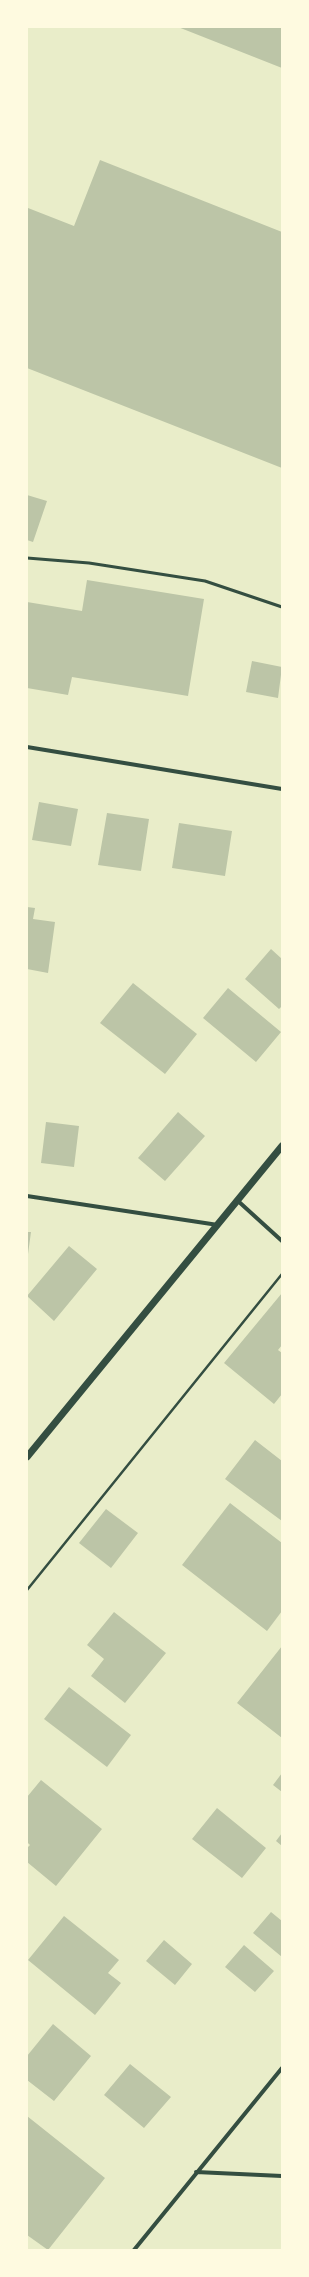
<!DOCTYPE html>
<html>
<head>
<meta charset="utf-8">
<style>
  body { margin:0 }
  #map { position:relative; width:309px; height:2277px; overflow:hidden; background:#e9edc9; font-family:"DM Sans",sans-serif }
  canvas { display:block }
  .frame { position:absolute; inset:0; border:28px solid #fefae0; pointer-events:none }
</style>
</head>
<body>
<div id="map">
<canvas width="309" height="2277"></canvas>
<div class="frame"></div>
</div>
<script>
const ctx = document.querySelector('canvas').getContext('2d');
ctx.lineJoin = 'round';
function paint(path, color) { ctx.fillStyle = color; ctx.fill(path, 'evenodd'); }
const poly = rows => new Path2D(rows.map(r => 'M' + r).join(''));
function strokePath(path, color, width, dash) { ctx.strokeStyle = color; ctx.lineWidth = width; ctx.lineCap = dash ? 'butt' : 'round'; ctx.setLineDash(dash || []); ctx.stroke(path); }
paint(poly([
  [178,27,282,27,282,68],
  [100,160,282,232,282,468,27,368,27,212,28,208,74,226],
  [27,495,47,501,33,542,27,540],
  [87,580,204,599,188,696,72,677,68,695,27,688,27,602,82,611],
  [252,661,282,667,278,698,246,692],
  [39,802,78,809,71,846,32,840],
  [107,813,149,819,141,871,98,865],
  [179,823,232,831,225,876,172,868],
  [27,907,35,908,33,919,55,922,48,973,27,969],
  [271,949,282,959,282,1006,279,1009,245,979],
  [133,983,197,1034,165,1074,100,1023],
  [228,988,281,1032,256,1062,203,1018],
  [178,1112,205,1136,165,1181,138,1158],
  [46,1122,79,1126,74,1167,41,1163],
  [27,1232,31,1232,28,1254,27,1254],
  [69,1246,97,1269,54,1321,27,1296],
  [282,1293,282,1345,278,1350,282,1353,282,1394,274,1404,224,1363],
  [255,1440,282,1461,282,1521,225,1479],
  [230,1503,282,1543,282,1611,267,1631,182,1565],
  [106,1509,138,1533,111,1568,79,1543],
  [114,1612,166,1653,125,1703,91,1676,104,1659,87,1645],
  [282,1646,282,1738,237,1703],
  [69,1687,131,1735,107,1767,44,1719],
  [282,1773,282,1792,273,1785],
  [41,1780,102,1829,56,1886,27,1862,27,1848,30,1845,27,1842,27,1797],
  [217,1808,266,1848,242,1878,192,1839],
  [282,1833,282,1846,276,1841],
  [271,1912,282,1921,282,1957,253,1933],
  [64,1916,119,1960,108,1973,121,1983,95,2015,28,1960],
  [164,1940,192,1964,175,1985,146,1961],
  [244,1945,274,1971,255,1992,225,1967],
  [53,2024,91,2056,54,2101,27,2080,27,2056],
  [130,2064,171,2097,144,2128,104,2095],
  [27,2116,105,2178,48,2250,27,2235]
]), '#bcc5a7');
strokePath(poly([
  [27,1590,282,1274]
]), '#344e41', 2.5);
strokePath(poly([
  [27,558,89,563,205,581,282,607]
]), '#344e41', 3);
strokePath(poly([
  [27,747,282,789],
  [27,1196,218,1225],
  [238,1201,282,1241],
  [196,2172,282,2176],
  [134,2250,282,2068]
]), '#344e41', 4);
strokePath(poly([
  [27,1457,282,1146]
]), '#344e41', 7);
</script>
</body>
</html>
